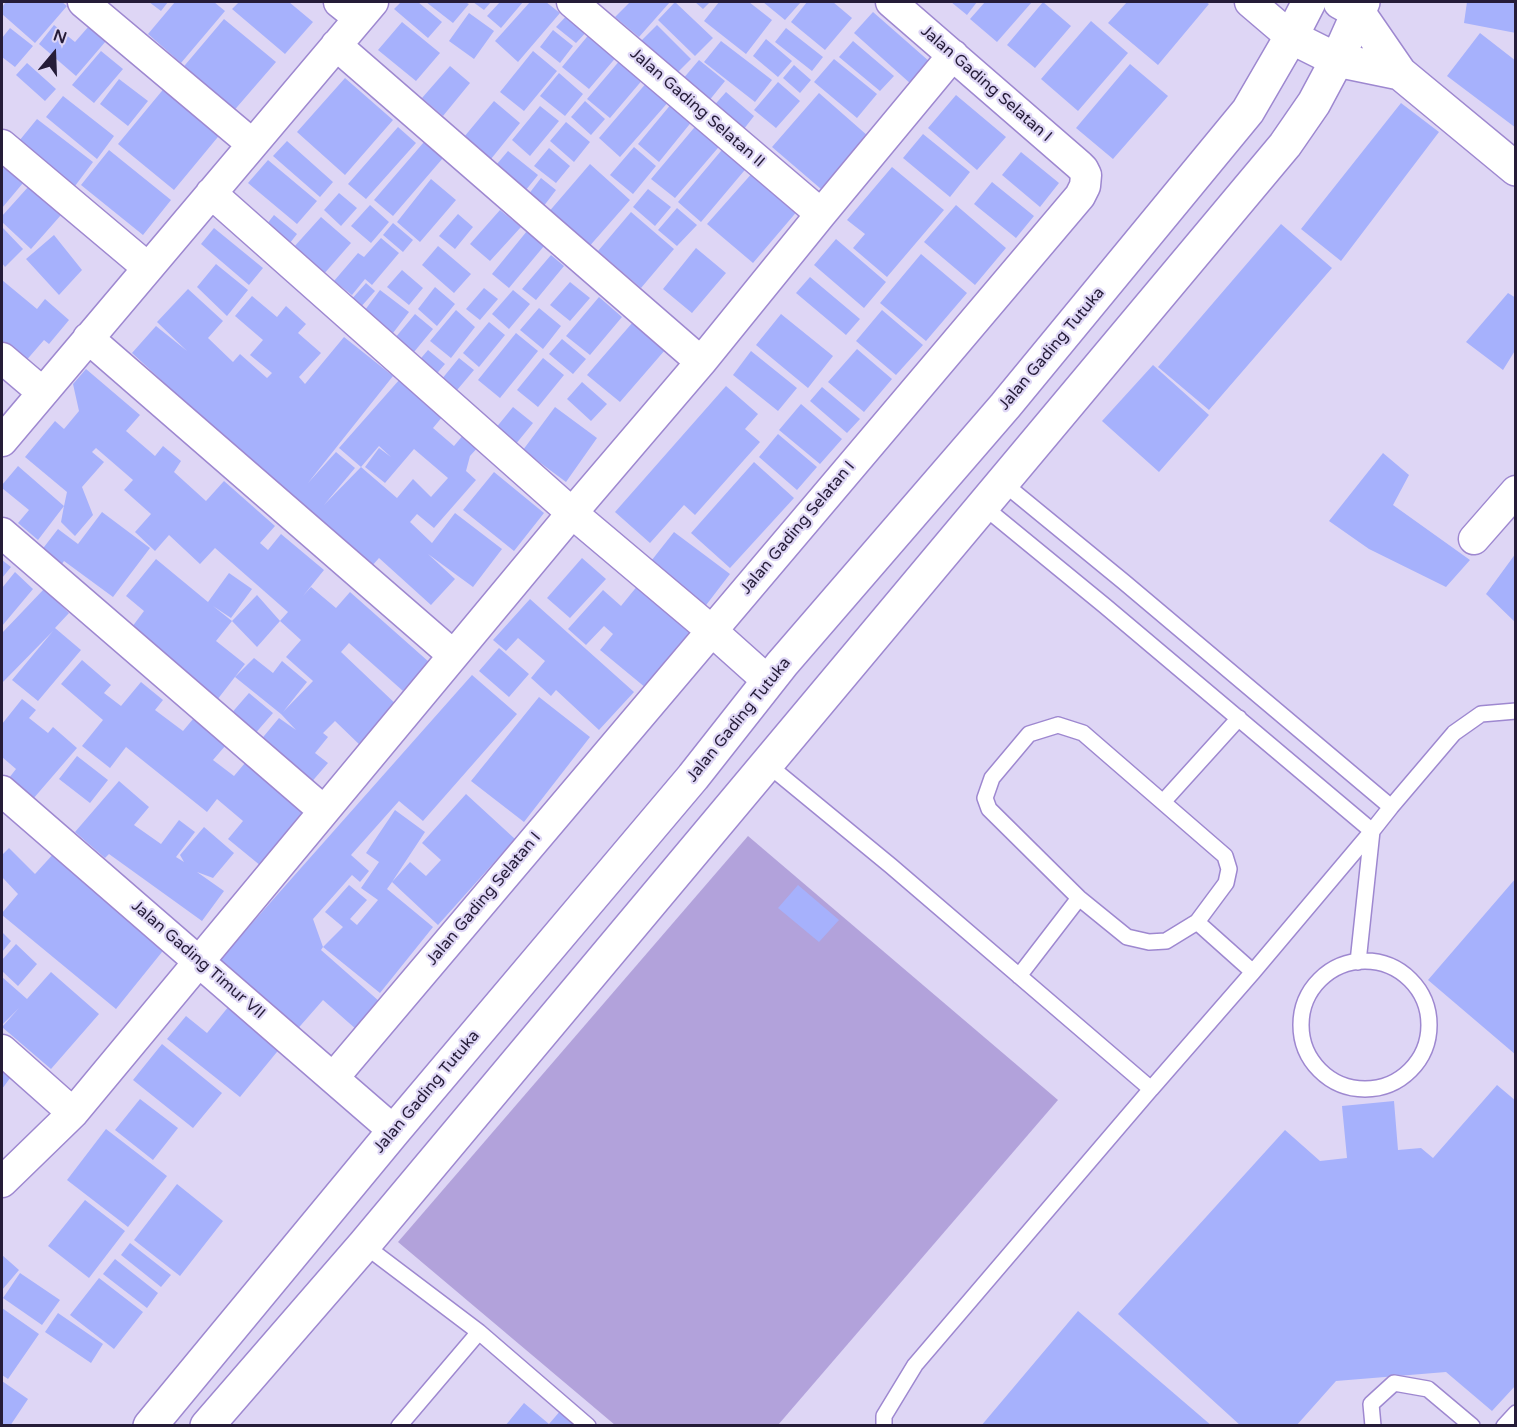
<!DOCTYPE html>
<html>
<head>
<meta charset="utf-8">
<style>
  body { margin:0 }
  #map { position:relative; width:1517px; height:1427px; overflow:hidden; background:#ded6f5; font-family:"Varela Round",sans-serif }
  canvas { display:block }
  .frame { position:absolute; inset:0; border:3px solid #251c38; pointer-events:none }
  .north { position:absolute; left:24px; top:24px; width:60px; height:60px; -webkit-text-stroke:4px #ded6f5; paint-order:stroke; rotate:19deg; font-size:16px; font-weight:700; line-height:24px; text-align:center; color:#251c38 }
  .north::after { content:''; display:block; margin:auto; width:21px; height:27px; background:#251c38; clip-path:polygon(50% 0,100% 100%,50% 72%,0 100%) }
</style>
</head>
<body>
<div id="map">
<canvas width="1517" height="1427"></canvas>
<div class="frame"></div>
<div class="north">N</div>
</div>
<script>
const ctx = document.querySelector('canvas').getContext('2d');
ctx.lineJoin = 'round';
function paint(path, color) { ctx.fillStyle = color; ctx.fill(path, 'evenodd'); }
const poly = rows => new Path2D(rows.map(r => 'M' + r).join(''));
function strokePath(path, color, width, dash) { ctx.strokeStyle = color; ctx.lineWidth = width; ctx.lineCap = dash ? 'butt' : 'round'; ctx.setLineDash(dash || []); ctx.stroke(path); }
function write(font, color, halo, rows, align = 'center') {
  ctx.font = font + ' "Varela Round",sans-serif'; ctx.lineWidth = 4.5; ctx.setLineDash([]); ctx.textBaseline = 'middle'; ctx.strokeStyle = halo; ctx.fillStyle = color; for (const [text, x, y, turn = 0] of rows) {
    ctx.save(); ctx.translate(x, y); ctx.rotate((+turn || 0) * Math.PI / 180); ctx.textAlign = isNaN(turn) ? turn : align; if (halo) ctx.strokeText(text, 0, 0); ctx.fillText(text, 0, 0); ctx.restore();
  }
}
paint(poly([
  [748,836,1058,1100,778,1425,615,1425,398,1242]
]), '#b2a2db');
paint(poly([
  [6,2,62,2,67,6,35,43,2,14,2,7],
  [149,2,168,2,161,11],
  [175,2,214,2,225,11,181,63,148,34],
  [239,2,289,2,313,22,285,54,232,9],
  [401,2,418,2,442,22,428,38,394,9],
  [426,2,465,2,469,4,453,23],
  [473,2,491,2,484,10],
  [500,2,523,2,501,28,487,16],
  [530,2,546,2,560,13,518,62,495,41],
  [630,2,670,2,639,37,615,17],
  [675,2,713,38,695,56,658,20],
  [695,2,710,2,703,9],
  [719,2,749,2,772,20,746,54,704,21],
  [763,2,801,2,785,20],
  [807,2,833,2,852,18,825,50,791,22],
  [951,2,977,2,967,15],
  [985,2,1032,2,997,42,970,19],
  [1043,2,1071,26,1035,68,1007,45],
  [1127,2,1206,2,1209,4,1158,65,1108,23],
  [1467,2,1516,2,1516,33,1464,23],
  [571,11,591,27,576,43,556,27],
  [873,12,930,62,911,84,854,33],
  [469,13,494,31,474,59,449,41],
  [224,19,276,62,231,114,180,71],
  [1091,21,1128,53,1078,111,1041,79],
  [402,22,440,53,416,81,378,50],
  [54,25,75,42,89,26,106,41,76,76,39,44],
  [657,25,691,59,674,76,640,42],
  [10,28,33,46,15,67,2,57,2,38],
  [786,28,823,57,812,71,775,42],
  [553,30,573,46,560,63,540,47],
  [591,32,618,55,589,89,562,67],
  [1480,33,1516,61,1516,128,1447,76],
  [766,39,792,61,778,77,753,56],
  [721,41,772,80,755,102,704,62],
  [853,41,894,76,880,91,839,57],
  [101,51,123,69,94,103,72,85],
  [533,51,557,71,524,111,500,92],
  [621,59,644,78,610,118,587,99],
  [834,59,877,94,857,118,814,82],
  [699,60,725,81,708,102,682,80],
  [27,63,56,89,45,101,16,75],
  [1130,64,1168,96,1113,159,1076,128],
  [794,65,811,80,800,93,783,78],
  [450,66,470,83,443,116,422,98],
  [559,73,583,94,565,116,540,96],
  [345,78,393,120,345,175,297,132],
  [119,79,148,101,128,126,100,104],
  [648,81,670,100,620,157,599,138],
  [778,82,800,101,776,128,754,110],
  [166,86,222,132,174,190,118,144],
  [726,92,754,116,740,134,711,109],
  [819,93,868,136,821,189,772,147],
  [956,95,1006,137,977,170,928,128],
  [63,96,114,136,97,159,46,117],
  [494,101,520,123,491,159,464,137],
  [585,101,605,119,591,135,571,117],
  [672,103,693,120,659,162,638,144],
  [1401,103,1439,132,1341,261,1301,229],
  [540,106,559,121,530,156,512,140],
  [37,119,93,162,72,190,15,146],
  [566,122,590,142,574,162,550,141],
  [699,122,723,142,675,198,651,179],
  [398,127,416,143,366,199,348,184],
  [923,134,970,172,950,197,903,158],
  [287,141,333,182,320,197,273,156],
  [424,142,443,158,393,216,374,200],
  [726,145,749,165,701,222,678,202],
  [634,147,656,166,633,194,610,175],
  [549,148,570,166,556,183,534,166],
  [109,150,171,200,143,235,81,185],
  [508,151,538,175,521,196,491,171],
  [1021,152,1059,183,1040,207,1002,175],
  [268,160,317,201,297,224,248,183],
  [590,164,630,200,587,249,547,214],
  [4,167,23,183,2,208,2,171],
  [892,167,944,210,887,277,853,248,865,234,847,220],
  [754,171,799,209,753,263,707,224],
  [541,178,556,190,540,211,525,199],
  [431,179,456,200,420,242,397,222],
  [992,182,1034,216,1016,238,974,204],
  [29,186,61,215,31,249,2,222,2,216],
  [648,189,671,207,655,226,633,207],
  [339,193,357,208,341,226,324,210],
  [370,205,389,222,371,243,351,226],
  [956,205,1006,248,975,285,924,242],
  [677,208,697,225,677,246,658,230],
  [500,210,521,227,490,261,470,244],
  [631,212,674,249,641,288,598,251],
  [458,214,473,227,455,249,439,236],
  [274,215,297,234,286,248,263,229],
  [321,217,351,243,323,275,293,248],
  [393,223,413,240,403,252,383,235],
  [1281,224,1332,268,1209,410,1158,367],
  [2,227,23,249,5,267,2,263],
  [214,228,263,268,249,285,201,244],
  [527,231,544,246,509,288,492,274],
  [54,235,82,270,59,295,26,259],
  [381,238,399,253,372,285,365,279,352,295,334,281,358,253,364,257],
  [836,239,886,282,864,308,814,265],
  [438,246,471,274,454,293,422,265],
  [696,248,726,273,692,313,663,289],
  [921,254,967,293,926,341,880,303],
  [551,255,564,266,536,300,522,289],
  [216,264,248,290,227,316,197,287],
  [402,270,423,288,409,305,387,287],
  [810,277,860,319,846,335,796,293],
  [2,280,37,309,45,299,69,320,49,344,44,340,24,363,2,343],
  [570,282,590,298,570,321,550,305],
  [366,283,375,291,359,309,350,301],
  [435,287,455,304,437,326,418,309],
  [484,288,498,299,480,320,466,309],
  [188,289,223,321,208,338,233,362,240,354,267,378,272,373,250,355,263,340,235,316,252,296,277,317,286,306,306,324,298,333,321,353,299,377,305,384,344,337,393,376,308,483,336,452,355,468,324,505,361,467,339,448,400,379,443,416,433,428,454,446,464,434,479,446,470,456,466,471,476,480,434,528,417,514,410,522,432,543,455,513,502,549,473,587,428,554,455,579,431,605,379,558,371,567,293,502,132,353,156,326,187,351,157,322],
  [379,446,391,457,379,448,365,467,385,483,414,449,448,478,431,497,413,479,397,498,361,467],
  [380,290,409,312,390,337,362,314],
  [513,290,530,304,509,329,492,314],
  [1508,293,1516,298,1516,349,1503,370,1466,342],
  [599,297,622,317,590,355,566,336],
  [539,308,561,326,543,349,520,330],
  [456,310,475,327,451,358,430,341],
  [882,310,923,345,896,375,856,341],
  [415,314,433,329,409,358,390,344],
  [781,314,833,356,808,388,756,345],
  [489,322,505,335,479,367,463,353],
  [633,322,665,350,620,402,587,375],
  [516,333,538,351,500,398,478,380],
  [562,339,586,359,573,374,549,354],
  [857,349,892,379,864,412,828,382],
  [428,350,445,364,433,378,416,364],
  [751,351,797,388,778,411,733,375],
  [459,358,474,370,452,396,437,385],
  [543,358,564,375,538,407,517,390],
  [1153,365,1209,415,1159,472,1102,421],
  [86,369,140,415,126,431,155,456,163,446,181,461,174,472,206,501,224,481,275,526,260,543,268,550,281,534,324,570,303,596,311,587,336,608,350,592,429,662,403,691,349,643,341,652,400,708,362,747,335,721,323,733,328,737,315,753,328,763,309,785,259,742,279,718,296,730,281,714,235,677,254,658,273,673,282,661,307,682,283,712,313,681,286,657,301,640,280,621,288,612,215,548,200,564,169,535,155,551,135,532,151,514,124,490,133,480,96,448,92,452,104,462,82,487,93,515,75,536,61,522,64,506,38,540,18,523,29,510,2,488,2,485,18,466,64,506,67,492,25,457,55,421,64,429,79,411,73,384],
  [582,382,607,404,591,421,567,399],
  [726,386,758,414,745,429,760,442,695,515,684,505,650,543,615,512],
  [822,387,860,419,847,433,810,401],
  [801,404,842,439,820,464,779,430],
  [513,407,533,423,515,445,495,429],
  [555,407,597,438,566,482,523,450],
  [778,434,817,467,797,490,759,457],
  [1383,453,1409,475,1393,505,1470,560,1446,587,1369,549,1329,521],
  [754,462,794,498,730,568,691,533],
  [494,472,544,513,514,551,463,510],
  [102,512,150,548,113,597,64,561,57,571,37,556,58,529,78,544],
  [674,532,730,574,700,613,644,570],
  [1516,553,1516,623,1486,594],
  [582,558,606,579,570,618,547,598],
  [156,559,208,602,229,573,252,589,231,618,213,606,232,621,216,641,245,664,217,700,129,631,144,611,126,596],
  [2,560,11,567,2,578],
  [15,572,33,589,2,626,2,588],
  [643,579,699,626,646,688,600,650,613,634,604,626,586,645,568,629,603,590,621,606],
  [44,589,69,613,55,628,81,650,38,701,12,680,53,631,2,683,2,633],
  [257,595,280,621,257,647,232,621],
  [530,599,634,692,599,730,556,690,551,696,531,678,545,661,518,638,506,651,493,640],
  [499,648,529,674,509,697,479,671],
  [82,660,111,685,104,693,121,706,141,682,163,700,155,710,183,731,193,719,226,745,213,760,234,776,245,763,305,813,261,866,228,839,243,821,217,799,207,812,126,747,110,768,82,746,103,720,61,684],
  [472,675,517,714,423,821,399,801,351,855,369,871,360,882,352,875,313,919,323,947,321,950,380,1002,357,1030,323,1000,294,1033,215,965],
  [249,693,273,713,253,736,229,716],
  [539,697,590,737,524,822,471,781],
  [22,699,36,710,29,718,48,733,53,727,77,748,33,799,9,778,16,769,2,757,2,724],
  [77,756,108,780,90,803,59,779],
  [119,781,149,807,134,825,161,844,179,820,195,832,176,857,184,862,180,855,204,827,234,853,213,878,197,872,224,891,202,921,109,854,105,858,75,832],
  [466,794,515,839,438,925,392,882,387,889,433,927,380,993,323,947,343,927,325,912,349,885,367,900,350,919,357,925,378,900,361,888,379,862,366,853,395,810,425,832,392,882,410,862,426,876,441,860,422,843],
  [9,848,35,874,56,851,166,947,116,1009,2,915,2,913,18,894,2,877,2,855],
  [1516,878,1516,1055,1428,980],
  [798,885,839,920,819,942,778,908],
  [2,932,11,941,2,952],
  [16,944,37,964,18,986,2,971,2,960],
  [51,972,99,1014,51,1069,2,1027,19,1008,2,1025,2,977,27,999],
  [229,1006,281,1047,240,1097,167,1039,186,1016,207,1033],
  [162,1044,222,1093,193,1128,133,1080],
  [2,1065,13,1074,2,1089],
  [1497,1085,1516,1101,1516,1385,1492,1411,1446,1372,1336,1381,1296,1426,1241,1426,1118,1314,1285,1130,1320,1161,1347,1158,1342,1106,1394,1101,1398,1150,1421,1148,1433,1158],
  [140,1099,178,1128,153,1160,115,1130],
  [106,1129,167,1176,128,1227,67,1180],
  [177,1184,223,1221,180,1276,134,1240],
  [85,1200,125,1231,89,1278,48,1246],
  [130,1243,171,1275,161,1287,121,1255],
  [2,1255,19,1270,2,1290],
  [115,1259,158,1293,147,1308,103,1274],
  [20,1273,60,1300,42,1325,3,1298],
  [99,1278,143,1312,114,1349,70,1315],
  [2,1308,39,1334,8,1379,2,1375],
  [1078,1311,1212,1426,981,1426],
  [58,1313,103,1344,91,1363,45,1332],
  [2,1381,28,1399,10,1426,2,1426],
  [524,1403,549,1424,561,1410,580,1426,505,1426]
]), '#a6b1fc');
const service = poly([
  [1002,482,1124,582,1391,807],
  [983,506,1105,606,1372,831],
  [1058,725,1083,733,1225,856,1229,869,1226,883,1197,922,1166,941,1149,942,1127,937,1079,898,989,809,985,798,992,778,1029,734,1058,725],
  [767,764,891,866,1151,1089,915,1365,884,1416,884,1426],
  [1163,802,1239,718],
  [1197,922,1253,972],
  '1301 1025a64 64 0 1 1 128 0a64 64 0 1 1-128 0Z',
  [1358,962,1372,831],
  [1019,976,1079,898],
  [1151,1089,1253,972,1372,831,1391,807,1454,733,1481,714,1516,711],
  [364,1245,479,1332,588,1426],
  [399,1426,479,1332],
  [1373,1426,1371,1404,1394,1383,1428,1389,1472,1426],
  [1504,1426,1516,1413]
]);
const minor = poly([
  [83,2,252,144],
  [339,2,359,18],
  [572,2,821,214],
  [1250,2,1291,37],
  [336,45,701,362],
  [2,145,148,268],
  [211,193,572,513,712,631,769,682],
  [88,338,453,655],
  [2,358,42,392],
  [2,441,373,2],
  [2,533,324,811],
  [1474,539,1516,491],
  [2,791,394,1131],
  [2,1050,73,1113],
  [334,1077,1080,196,1085,186,1086,175,1083,169,1079,165,891,2],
  [2,1182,73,1113,572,513,701,362,821,214,953,55]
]);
const tertiary = poly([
  [1340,2,1358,12,1400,73,1516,169],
  [1291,37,1337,60,1400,73]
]);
const secondary = poly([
  [150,1426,394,1131,693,777,782,664,1005,406,1248,111,1291,37,1309,2],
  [207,1426,364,1245,1285,145,1314,103,1337,60,1363,2]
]);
strokePath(service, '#9e88d0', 18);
strokePath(minor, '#9e88d0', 33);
strokePath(tertiary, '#9e88d0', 36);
strokePath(secondary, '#9e88d0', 36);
strokePath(service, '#fff', 15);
strokePath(minor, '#fff', 30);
strokePath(tertiary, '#fff', 33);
strokePath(secondary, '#fff', 33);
write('16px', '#251c38', '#ded6f5', [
  ["Jalan Gading Selatan I",986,84,41],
  ["Jalan Gading Selatan II",697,108,41],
  ["Jalan Gading Tutuka",1052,349,-50],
  ["Jalan Gading Selatan I",798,528,-50],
  ["Jalan Gading Tutuka",739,720,-51],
  ["Jalan Gading Selatan I",484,899,-50],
  ["Jalan Gading Timur VII",198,960,41],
  ["Jalan Gading Tutuka",427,1092,-50]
]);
</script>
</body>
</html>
